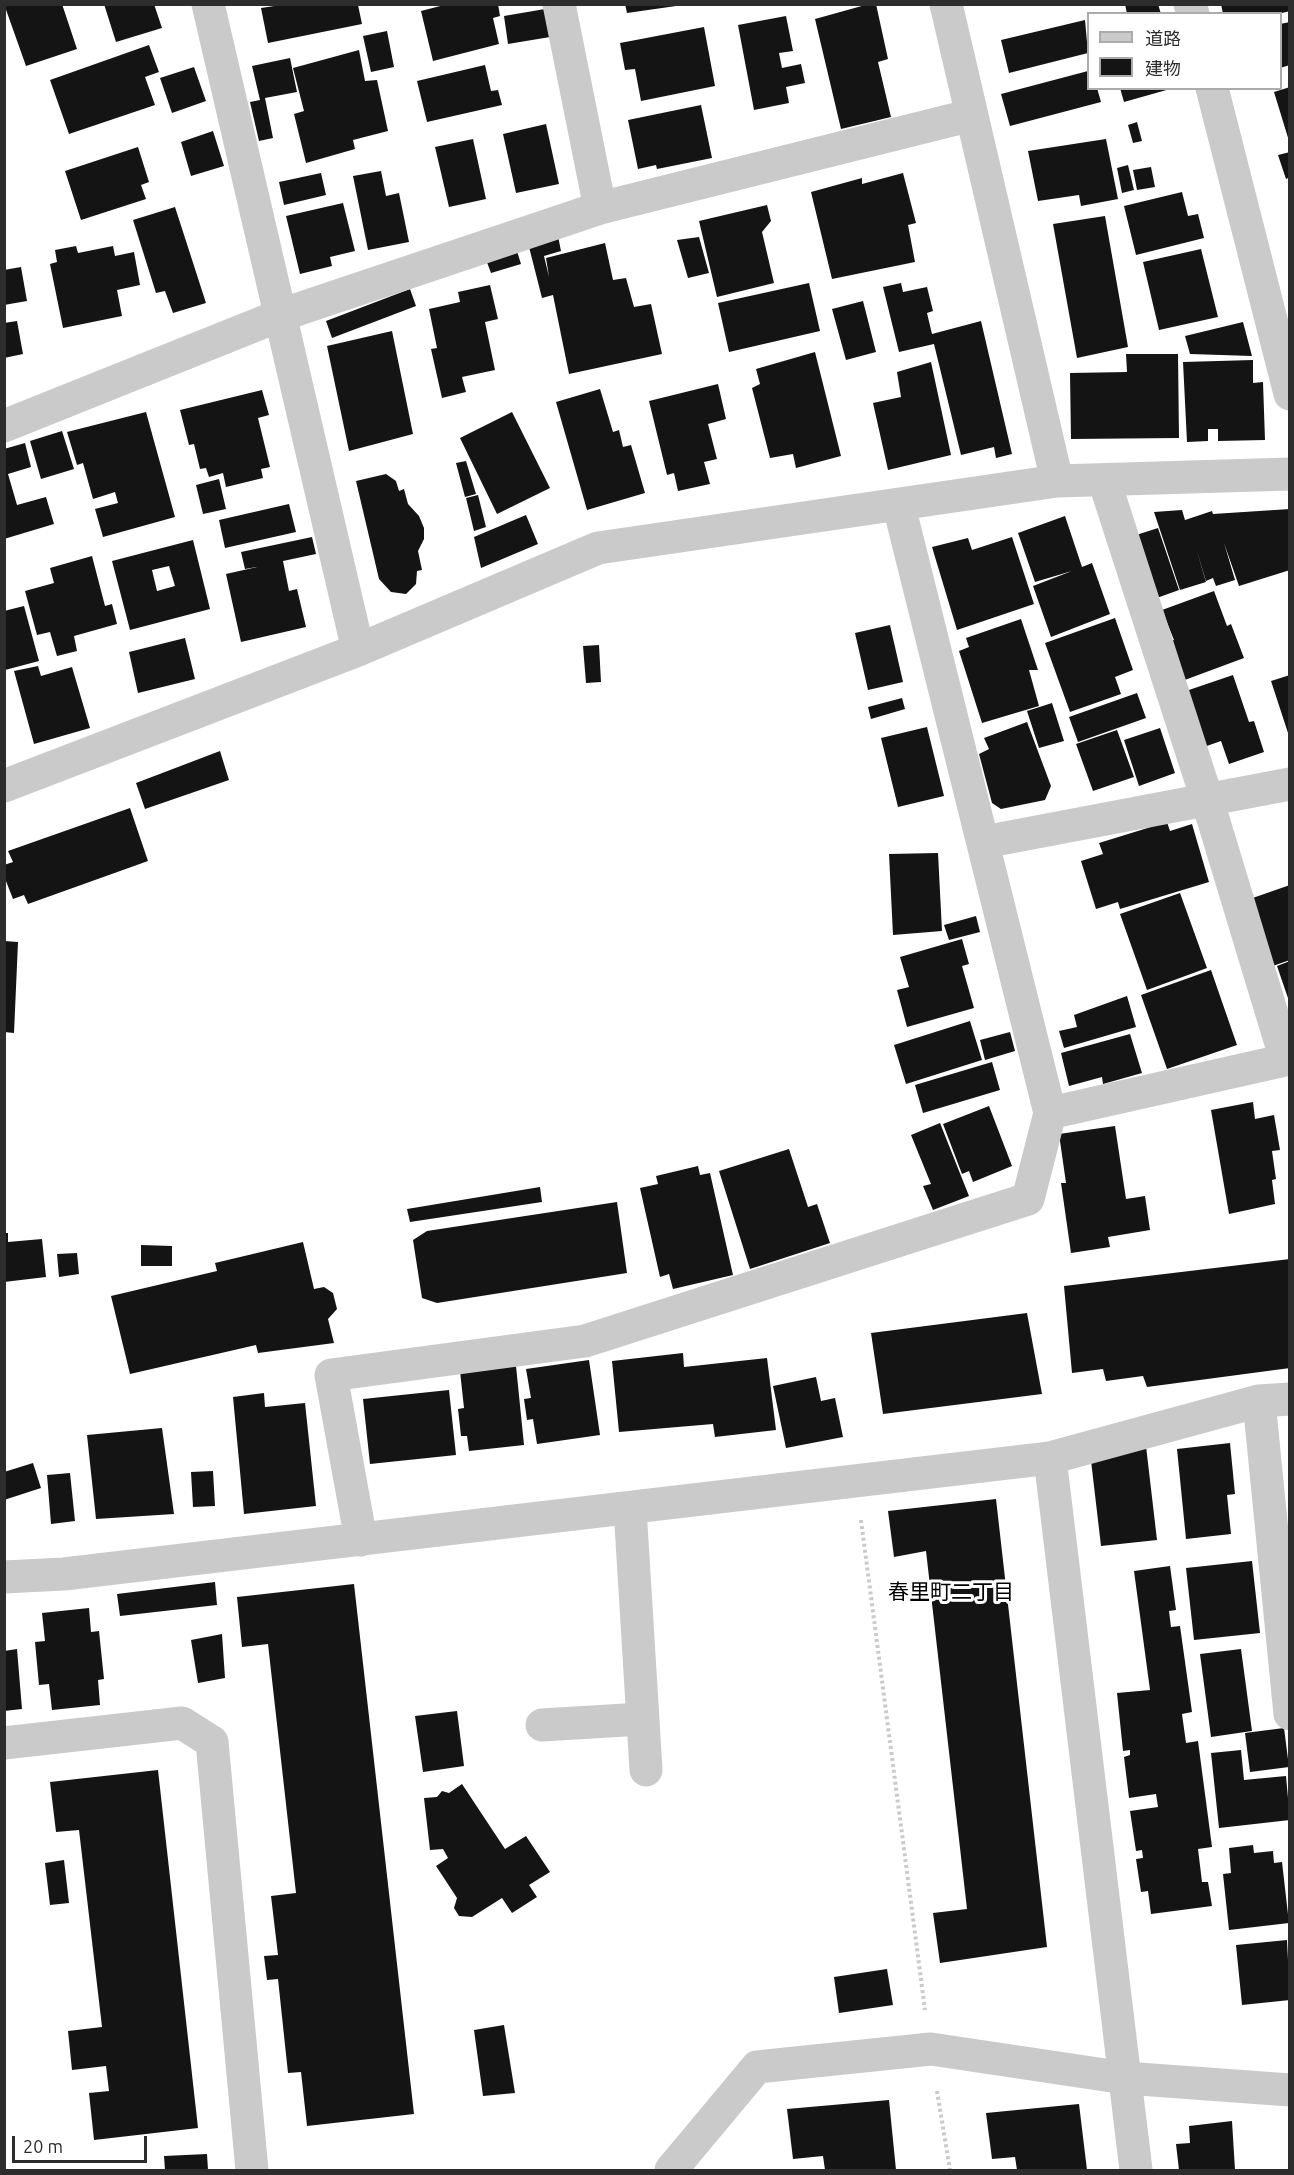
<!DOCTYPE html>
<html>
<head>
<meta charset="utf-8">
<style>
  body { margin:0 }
  #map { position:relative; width:1294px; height:2175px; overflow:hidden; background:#fff; font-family:Ubuntu,"Noto Sans JP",sans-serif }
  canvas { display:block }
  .frame { position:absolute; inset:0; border:6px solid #2d2d2d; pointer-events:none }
  .legend { position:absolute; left:1087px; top:12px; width:195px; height:78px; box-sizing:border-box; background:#fff; border:2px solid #ababab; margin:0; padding:8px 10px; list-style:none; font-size:18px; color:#2d2d2d }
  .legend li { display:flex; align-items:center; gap:12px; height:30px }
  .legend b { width:30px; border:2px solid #ababab }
  .scale { position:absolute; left:12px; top:2136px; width:135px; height:27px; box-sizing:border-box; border:3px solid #2d2d2d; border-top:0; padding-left:8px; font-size:18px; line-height:21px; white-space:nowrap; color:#2d2d2d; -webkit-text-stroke:4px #fff; paint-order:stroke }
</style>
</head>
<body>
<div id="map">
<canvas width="1294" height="2175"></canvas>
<div class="frame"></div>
<ul class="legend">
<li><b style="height:8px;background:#cacaca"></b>道路</li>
<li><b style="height:16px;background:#141414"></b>建物</li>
</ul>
<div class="scale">20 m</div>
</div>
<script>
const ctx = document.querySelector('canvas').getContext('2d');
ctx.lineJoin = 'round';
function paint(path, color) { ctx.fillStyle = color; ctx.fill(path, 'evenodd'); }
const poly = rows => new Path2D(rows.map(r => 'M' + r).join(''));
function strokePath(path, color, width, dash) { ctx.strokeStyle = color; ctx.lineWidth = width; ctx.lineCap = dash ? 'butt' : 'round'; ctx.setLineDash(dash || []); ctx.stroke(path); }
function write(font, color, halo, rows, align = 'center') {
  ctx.font = font + ' Ubuntu,"Noto Sans JP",sans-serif'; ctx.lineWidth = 6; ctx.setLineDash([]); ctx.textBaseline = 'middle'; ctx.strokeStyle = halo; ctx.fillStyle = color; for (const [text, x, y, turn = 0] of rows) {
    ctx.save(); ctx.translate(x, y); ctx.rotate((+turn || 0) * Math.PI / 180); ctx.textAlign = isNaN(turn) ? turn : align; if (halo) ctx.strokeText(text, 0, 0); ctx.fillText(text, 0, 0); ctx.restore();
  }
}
paint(poly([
  [4,4,62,4,77,49,26,66],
  [104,4,154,4,162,28,116,42],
  [448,4,498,4,500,16,493,18,499,44,433,61,421,11],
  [625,4,675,4,676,6,627,13],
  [869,4,876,4,888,59,878,62,891,117,841,129,815,19],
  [1125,4,1158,4,1161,14,1127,14],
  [1221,4,1290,4,1290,11,1278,14,1223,14],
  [281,5,358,5,362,24,268,43,261,8],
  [545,9,550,37,508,44,504,16],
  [786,16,793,51,779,53,782,68,801,64,805,83,786,87,789,103,754,110,738,25],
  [1085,20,1088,53,1009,73,1001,40],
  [1290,22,1290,65,1280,68,1280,24],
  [704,27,715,86,641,101,635,69,625,70,620,43],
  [387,31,394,67,371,72,363,36],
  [149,45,159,72,145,77,155,105,69,134,50,80],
  [359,50,365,81,377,80,388,131,353,140,355,149,306,163,294,114,304,111,293,68],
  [290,58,297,92,265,98,273,138,259,141,250,102,260,100,252,66],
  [485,65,491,91,498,90,502,105,427,122,417,81],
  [194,67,206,101,172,113,160,78],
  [1088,71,1088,88,1097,88,1101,102,1010,126,1001,94],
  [1290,87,1290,141,1289,141,1274,92],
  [1120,88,1170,88,1170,89,1124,102],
  [701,105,712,158,657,169,656,165,638,169,628,120],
  [1137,122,1142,141,1133,143,1128,125],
  [546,124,559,184,516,193,503,134],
  [213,131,224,166,191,176,181,142],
  [473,139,486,199,449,207,435,147],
  [1106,139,1118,199,1081,206,1079,195,1038,201,1028,151],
  [138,147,149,182,141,185,146,199,81,220,65,171],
  [1290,152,1290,177,1286,179,1278,155],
  [1128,165,1134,190,1122,193,1117,168],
  [1151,167,1155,187,1137,190,1133,170],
  [381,171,386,196,399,193,409,242,368,250,353,176],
  [321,173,326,195,284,205,279,182],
  [903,173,916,223,908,225,915,262,832,279,811,192,862,178,862,184],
  [1182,192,1188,216,1198,214,1204,238,1136,255,1124,206],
  [343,203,355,251,330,257,332,266,300,274,286,216],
  [767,205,771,221,762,232,774,283,717,297,699,221],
  [175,207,206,303,173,313,165,291,156,293,133,220],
  [1105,216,1128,347,1077,358,1053,224],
  [558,236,561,251,544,256,549,277,546,258,605,243,613,280,626,278,634,307,651,304,662,354,569,374,553,295,542,298,528,243],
  [699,237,709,273,688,278,677,240],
  [76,246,78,253,113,246,115,256,134,252,140,285,117,290,122,316,63,328,50,264,57,262,55,250],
  [516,248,521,264,491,273,485,257],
  [1201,249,1218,317,1159,330,1143,262],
  [21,267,27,301,4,305,4,270],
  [809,283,820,331,729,352,718,303],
  [901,283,903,292,927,287,933,311,927,313,932,334,981,321,1012,454,996,458,994,447,961,455,934,344,899,352,883,287],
  [490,285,498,319,485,322,495,370,462,377,466,392,442,398,431,349,437,348,429,309,460,302,458,292],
  [410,289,416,306,332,338,326,321],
  [863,301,876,352,846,360,832,309],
  [17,321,23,354,4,358,4,323],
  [1243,322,1252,356,1190,354,1185,336],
  [392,331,413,434,349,451,327,346],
  [815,352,841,456,796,468,793,454,770,458,752,388,760,384,756,369],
  [1126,354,1178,354,1179,438,1071,439,1070,373,1127,372],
  [1253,360,1253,383,1263,382,1265,440,1218,441,1218,429,1208,429,1208,441,1187,442,1183,362],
  [931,362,951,455,888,470,873,403,901,397,897,372],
  [718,384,726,419,708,424,717,459,704,462,710,484,678,491,674,473,667,475,649,401],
  [600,389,613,432,619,430,623,447,631,445,645,493,587,510,556,402],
  [262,390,269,415,258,418,270,467,261,469,263,478,226,487,223,473,209,477,206,468,200,469,194,444,189,445,180,410],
  [146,412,175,517,103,537,95,509,118,503,115,492,93,499,83,463,77,465,67,432],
  [512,412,550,488,497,514,460,438],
  [62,431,74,469,41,479,30,441],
  [25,443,31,467,8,474,17,505,46,497,54,524,4,539,4,449],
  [466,461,476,494,465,497,456,463],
  [386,474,396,481,399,491,404,489,408,504,419,516,424,528,424,539,418,551,422,570,417,571,416,584,406,594,391,592,379,579,356,481],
  [219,479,226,509,203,514,196,485],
  [478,495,486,527,474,531,466,498],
  [289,504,296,532,225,548,219,520],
  [1290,509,1290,570,1239,586,1224,543,1235,580,1216,586,1213,578,1206,581,1196,548,1206,582,1180,590,1154,512,1182,510,1185,520,1212,511,1213,514],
  [526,515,538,544,481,568,474,537],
  [1065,516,1082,567,1092,563,1110,614,1051,637,1033,586,1072,571,1035,582,1018,533],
  [1158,528,1179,590,1154,599,1133,536],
  [312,537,316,554,283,561,289,591,297,589,306,627,241,642,226,574,257,567,245,569,241,552],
  [1012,537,1034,604,957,630,932,547,968,538,972,550],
  [193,540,210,609,130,630,112,561],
  [169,566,175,586,157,591,152,570],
  [92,556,105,606,112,604,117,624,74,636,77,651,57,656,50,632,37,635,25,591,54,583,50,568],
  [1214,591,1227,626,1231,624,1244,658,1182,681,1167,642,1174,640,1162,610],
  [24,606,39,661,5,670,4,611],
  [1115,618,1133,670,1115,677,1121,694,1070,712,1045,643],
  [1021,619,1038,670,1029,670,1039,706,982,723,959,651,969,647,966,638],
  [890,625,903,682,868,690,855,633],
  [185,638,195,679,138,693,129,652],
  [599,645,601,682,586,683,583,646],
  [38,666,41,676,72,667,90,728,34,744,14,671],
  [1233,675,1249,722,1254,721,1264,752,1229,764,1221,741,1201,748,1183,692],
  [1290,675,1290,736,1289,736,1271,681],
  [1137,693,1146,718,1078,742,1069,717],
  [902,698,905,709,871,719,868,707],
  [1052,703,1064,741,1039,748,1027,711],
  [1027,722,1051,786,1045,800,1001,809,992,803,979,754,989,749,984,738],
  [927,727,944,796,898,807,881,738],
  [1160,728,1175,773,1139,786,1124,740],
  [1117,730,1134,777,1093,791,1076,744],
  [220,751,229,780,145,809,136,783],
  [130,808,148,861,28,904,24,895,13,899,4,876,4,865,13,862,8,851],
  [1167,822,1170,831,1192,824,1209,882,1120,909,1118,902,1096,909,1081,861,1103,854,1099,843],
  [938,853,942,931,893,935,889,854],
  [1290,885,1290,960,1267,968,1244,901],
  [1180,893,1207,968,1147,990,1120,914],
  [976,916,980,932,949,940,944,925],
  [962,939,969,964,962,966,974,1008,907,1027,897,990,909,987,900,957],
  [4,941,18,942,14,1033,4,1032],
  [1290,961,1290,1001,1289,1001,1277,966],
  [1211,970,1237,1045,1167,1069,1141,995],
  [1127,996,1136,1027,1064,1048,1059,1031,1077,1027,1074,1015],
  [970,1021,982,1060,906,1084,894,1045],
  [1010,1032,1015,1051,985,1060,980,1040],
  [1130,1034,1142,1073,1103,1084,1102,1077,1069,1086,1061,1053],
  [992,1062,1000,1090,923,1113,915,1085],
  [1253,1102,1255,1119,1274,1115,1280,1150,1272,1151,1276,1179,1272,1180,1275,1204,1229,1214,1211,1110],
  [989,1106,1012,1166,973,1182,969,1171,962,1174,943,1124],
  [940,1123,969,1196,933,1210,923,1186,931,1184,911,1135],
  [1115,1126,1126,1199,1145,1196,1150,1230,1108,1237,1110,1247,1071,1253,1061,1183,1066,1183,1059,1134],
  [789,1149,808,1207,817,1204,830,1243,750,1269,719,1171],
  [698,1166,700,1175,710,1173,733,1275,673,1289,669,1274,660,1277,640,1188,658,1184,656,1176],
  [540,1187,542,1202,410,1222,407,1209],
  [617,1202,627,1273,437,1303,422,1298,413,1240,427,1231],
  [4,1233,8,1233,8,1242,42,1239,46,1277,4,1282],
  [303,1242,314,1289,324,1287,333,1293,337,1309,328,1319,334,1343,258,1353,256,1345,130,1374,111,1296,217,1271,215,1263],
  [141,1245,172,1246,172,1266,141,1266],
  [77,1253,79,1274,59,1277,57,1254],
  [1290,1259,1290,1368,1147,1387,1143,1376,1106,1381,1103,1369,1072,1373,1064,1286],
  [1027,1313,1042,1394,883,1414,871,1333],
  [683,1353,684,1367,767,1358,776,1430,715,1437,713,1424,619,1432,612,1361],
  [589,1360,600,1435,537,1444,533,1419,527,1420,524,1399,531,1398,526,1369],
  [516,1366,524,1445,469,1451,467,1436,461,1436,458,1409,464,1408,460,1371],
  [816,1377,821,1401,835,1398,843,1437,786,1448,773,1386],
  [449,1390,456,1455,370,1464,363,1399],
  [264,1393,265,1407,305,1403,316,1506,244,1514,233,1397],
  [162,1428,174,1514,96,1519,87,1435],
  [1230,1443,1235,1494,1227,1495,1231,1534,1186,1539,1177,1449],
  [1146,1446,1157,1540,1101,1546,1090,1452],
  [33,1463,41,1488,4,1500,4,1472],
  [213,1471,215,1506,193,1507,191,1472],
  [70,1473,75,1521,51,1524,47,1475],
  [996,1499,1047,1947,940,1963,933,1913,967,1909,926,1551,894,1557,888,1511],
  [1252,1561,1260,1633,1194,1640,1186,1568],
  [1170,1566,1176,1610,1169,1611,1171,1627,1180,1626,1192,1712,1182,1714,1186,1743,1198,1741,1212,1847,1198,1849,1202,1882,1208,1882,1212,1906,1151,1914,1148,1891,1141,1892,1136,1859,1143,1858,1142,1850,1136,1851,1130,1811,1158,1807,1156,1794,1129,1798,1124,1757,1130,1755,1130,1750,1123,1751,1117,1693,1150,1690,1134,1571],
  [215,1582,217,1605,120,1616,117,1594],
  [354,1584,414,2114,307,2126,301,2072,288,2073,278,1979,267,1980,264,1956,278,1955,271,1896,296,1893,268,1644,242,1647,237,1597],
  [89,1608,91,1632,99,1631,104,1679,98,1680,100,1705,52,1710,49,1684,39,1685,35,1642,45,1641,42,1613],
  [222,1634,225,1678,198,1683,191,1640],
  [17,1649,22,1709,4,1711,4,1651],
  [1241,1649,1252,1731,1211,1737,1200,1654],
  [457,1711,464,1766,423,1772,415,1716],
  [1284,1728,1289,1767,1250,1772,1245,1733],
  [1241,1750,1244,1780,1286,1776,1290,1820,1219,1828,1211,1753],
  [158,1770,198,2128,94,2140,89,2093,109,2091,106,2066,72,2070,68,2031,102,2027,79,1830,56,1832,50,1782],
  [462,1784,505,1849,526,1836,550,1872,529,1885,537,1897,512,1913,502,1898,472,1917,459,1916,454,1908,457,1898,436,1866,448,1858,443,1849,430,1850,424,1798,437,1797,442,1791,449,1793],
  [1253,1845,1254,1853,1273,1851,1274,1863,1282,1862,1289,1923,1229,1930,1223,1874,1231,1873,1229,1848],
  [64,1860,69,1903,50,1905,45,1863],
  [1287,1940,1290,2000,1242,2005,1236,1945],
  [887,1969,893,2005,839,2013,834,1977],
  [504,2025,515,2093,483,2096,474,2030],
  [889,2100,896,2170,825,2170,823,2156,793,2159,787,2109],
  [1079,2104,1087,2170,1017,2170,1015,2157,992,2159,986,2113],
  [1232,2121,1235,2170,1179,2170,1176,2144,1190,2143,1189,2126],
  [207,2154,208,2170,165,2170,164,2156]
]), '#141414');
strokePath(poly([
  [861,1520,925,2010],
  [937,2091,950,2170]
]), '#cacaca', 4, [3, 3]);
strokePath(poly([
  [208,4,358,650],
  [559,4,600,208],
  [946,4,1057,481],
  [1190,4,1193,14],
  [1212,88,1290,394],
  [4,426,281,315,600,208,972,115],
  [1104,480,1207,799,1286,1060],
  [4,786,358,650,598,548,1057,481,1290,474],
  [984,842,1290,784],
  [1050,1113,1290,1059],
  [1259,1401,1290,1714],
  [1050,1458,1136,2170],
  [630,1508,646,1770],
  [361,1540,331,1375,585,1341,1028,1199,1050,1113,899,506],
  [4,1577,64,1574,1050,1458,1259,1401,1290,1399],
  [542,1725,642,1719],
  [4,1743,182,1723,212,1742,252,2170],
  [671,2170,757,2067,931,2049,1125,2078,1290,2090]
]), '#cacaca', 33);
write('21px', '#000', '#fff', [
  ["春里町二丁目",951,1592]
]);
</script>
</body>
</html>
